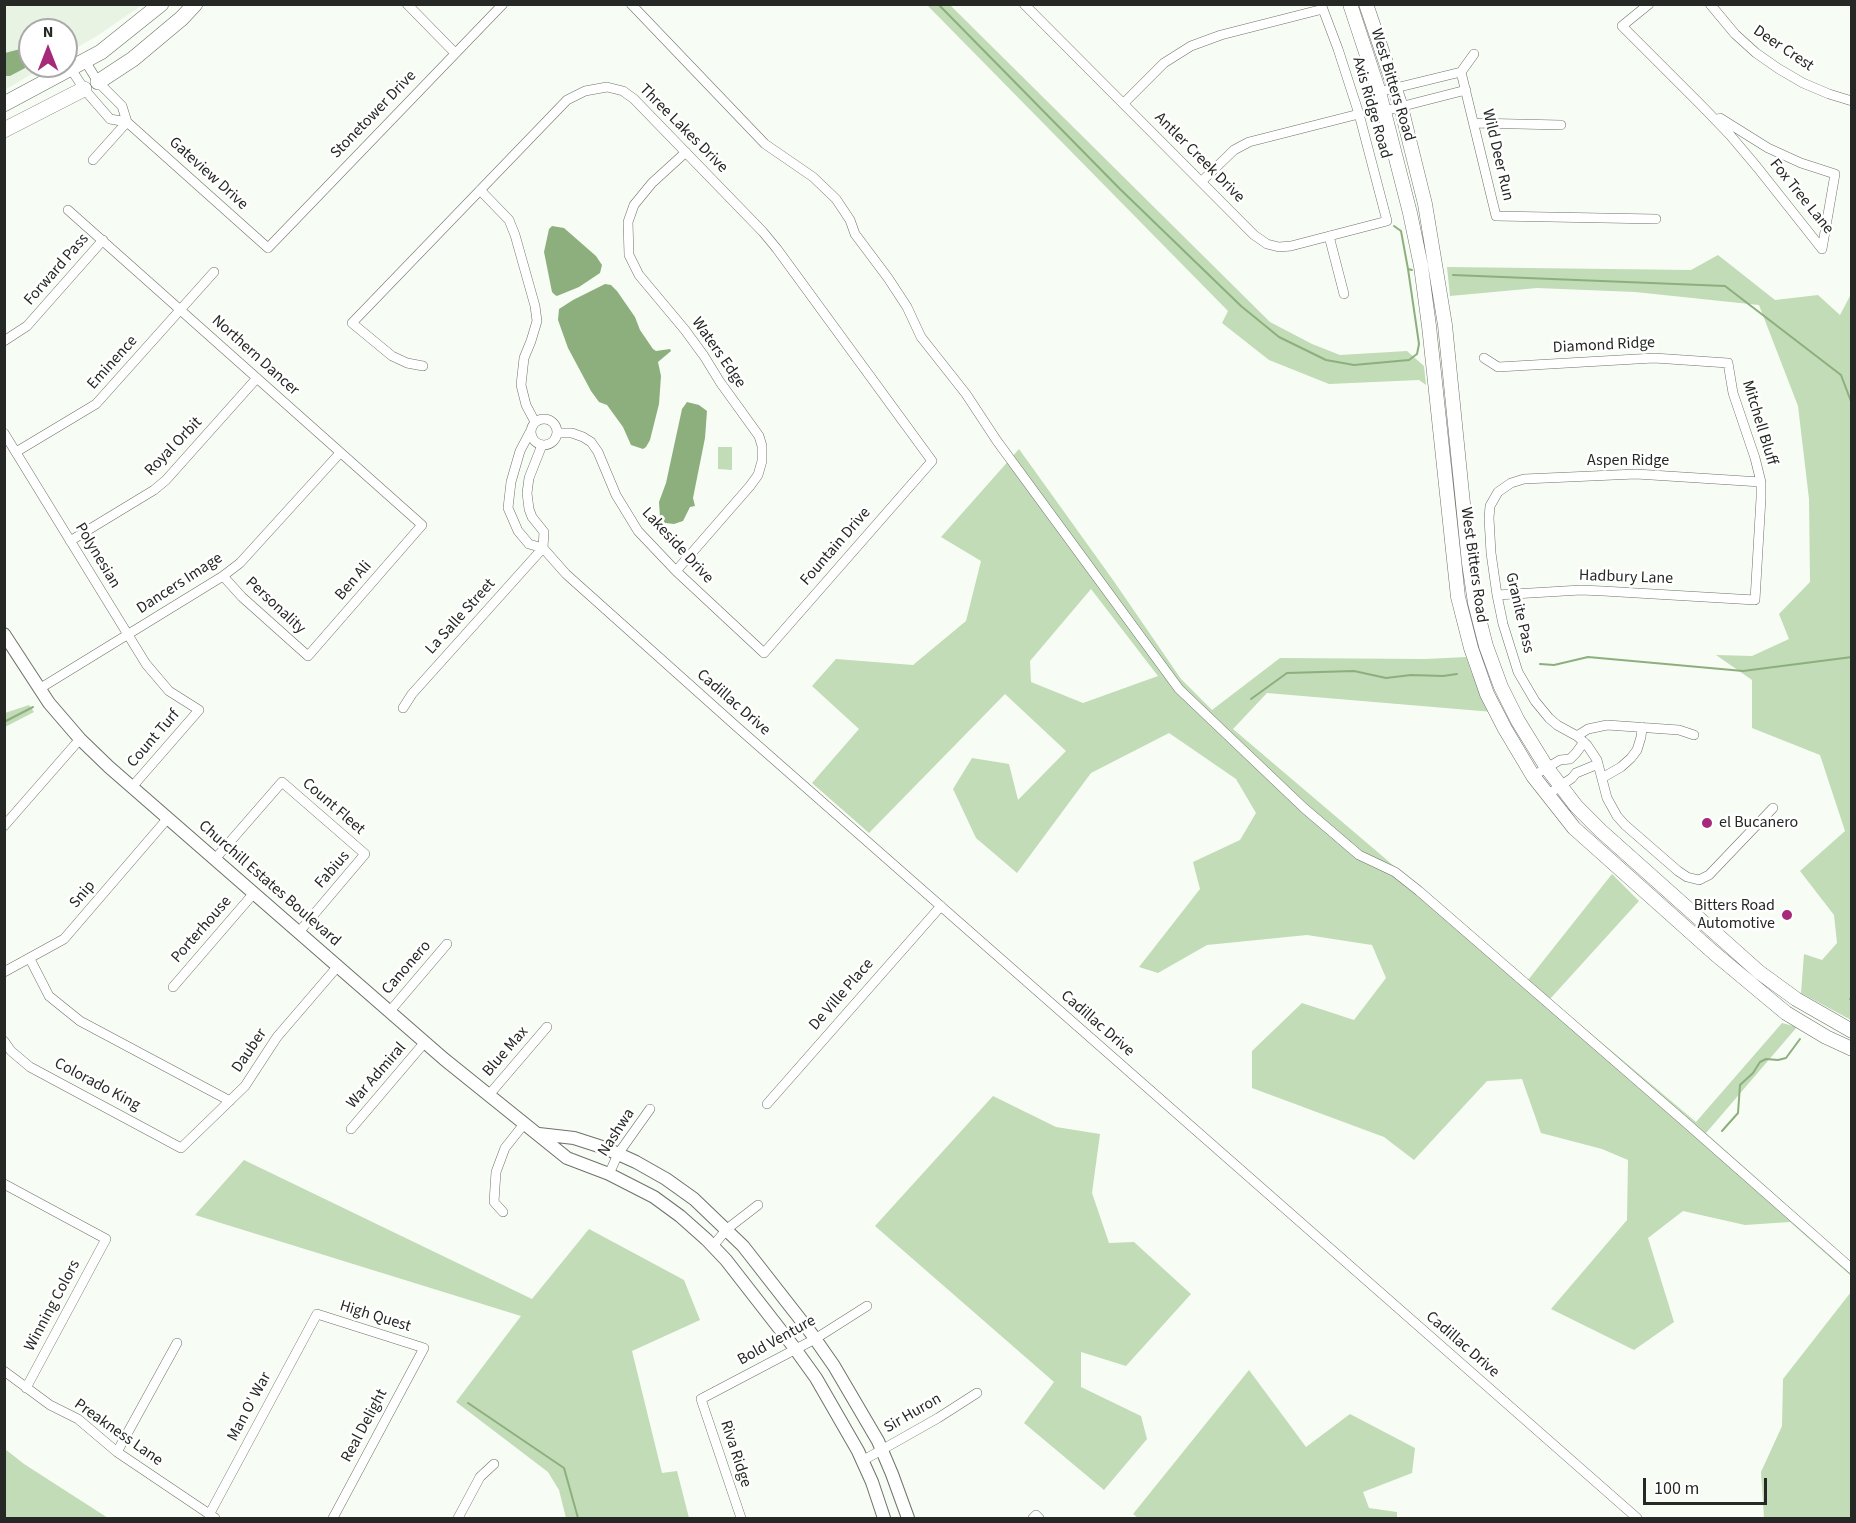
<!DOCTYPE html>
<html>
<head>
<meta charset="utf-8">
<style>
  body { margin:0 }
  #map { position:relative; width:1856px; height:1523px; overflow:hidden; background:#f7fdf4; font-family:"Source Sans 3",sans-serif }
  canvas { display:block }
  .frame { position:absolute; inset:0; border:6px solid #262825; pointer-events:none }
  .north { position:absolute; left:18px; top:18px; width:60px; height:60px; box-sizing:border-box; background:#fff; border:2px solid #a8a9a8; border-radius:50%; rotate:0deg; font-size:16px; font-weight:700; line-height:24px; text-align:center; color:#262825 }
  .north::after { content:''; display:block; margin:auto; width:21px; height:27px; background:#a72979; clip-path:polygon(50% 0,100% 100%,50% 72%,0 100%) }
  .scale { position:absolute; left:1643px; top:1478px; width:124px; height:27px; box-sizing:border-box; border:3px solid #262825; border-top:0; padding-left:8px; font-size:18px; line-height:21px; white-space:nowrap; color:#262825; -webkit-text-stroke:4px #fff; paint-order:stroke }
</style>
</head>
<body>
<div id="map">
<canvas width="1856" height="1523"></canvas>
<div class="frame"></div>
<div class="north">N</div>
<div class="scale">100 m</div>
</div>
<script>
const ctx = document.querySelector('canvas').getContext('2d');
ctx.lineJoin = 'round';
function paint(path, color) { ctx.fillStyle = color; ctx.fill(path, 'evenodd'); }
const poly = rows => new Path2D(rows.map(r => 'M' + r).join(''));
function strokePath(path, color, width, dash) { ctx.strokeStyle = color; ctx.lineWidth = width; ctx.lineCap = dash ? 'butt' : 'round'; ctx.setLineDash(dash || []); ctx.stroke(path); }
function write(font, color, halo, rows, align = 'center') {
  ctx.font = font + ' "Source Sans 3",sans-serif'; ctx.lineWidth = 5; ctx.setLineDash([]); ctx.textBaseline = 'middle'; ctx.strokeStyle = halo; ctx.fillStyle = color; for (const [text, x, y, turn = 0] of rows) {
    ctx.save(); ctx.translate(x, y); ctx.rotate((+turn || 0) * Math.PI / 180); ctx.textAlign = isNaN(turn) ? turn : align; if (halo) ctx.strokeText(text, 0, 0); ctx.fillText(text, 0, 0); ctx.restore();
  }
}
paint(poly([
  [4,5,142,5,97,36,66,54,66,30,30,30,30,66,45,66,5,90]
]), '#e8f3e3');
paint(poly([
  [927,5,950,5,1270,322,1312,344,1340,355,1407,351,1424,366,1426,385,1419,380,1329,384,1269,360,1222,323,1228,311],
  [1718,255,1775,300,1818,295,1840,315,1851,294,1851,1020,1801,993,1804,954,1822,960,1837,943,1834,915,1800,871,1845,831,1820,755,1752,728,1752,680,1716,655,1752,656,1789,639,1779,614,1810,582,1809,499,1798,406,1759,305,1635,292,1537,288,1450,296,1447,267,1691,270],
  [718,447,732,447,732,470,718,469],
  [1019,449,1113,580,1181,679,1212,710,1280,658,1426,659,1466,657,1472,674,1493,712,1267,693,1233,729,1528,980,1612,874,1639,901,1550,999,1696,1122,1782,1023,1797,1027,1706,1133,1851,1262,1851,1276,1790,1222,1745,1225,1683,1211,1648,1238,1674,1322,1634,1350,1551,1309,1627,1220,1628,1160,1602,1149,1541,1133,1522,1079,1487,1081,1414,1160,1384,1137,1252,1088,1252,1051,1302,1003,1354,1020,1386,978,1372,945,1307,935,1207,945,1158,973,1139,967,1200,889,1193,862,1240,840,1256,813,1236,779,1169,733,1091,773,1017,873,976,838,953,789,972,758,1009,764,1018,800,1066,751,1005,694,869,833,812,783,859,729,812,686,836,659,913,665,966,621,981,561,941,537],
  [1091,589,1158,676,1083,703,1031,682,1030,661],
  [29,705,34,712,5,727,5,713],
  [993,1096,1056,1127,1100,1134,1092,1193,1109,1243,1134,1242,1191,1294,1126,1366,1081,1352,1081,1387,1141,1416,1147,1439,1104,1490,1024,1423,1054,1382,875,1226],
  [244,1160,532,1299,589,1229,684,1280,700,1320,632,1351,662,1473,677,1471,689,1518,566,1518,559,1490,548,1472,456,1402,521,1316,195,1215],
  [1851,1292,1851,1518,1764,1518,1761,1472,1782,1426,1783,1379],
  [1249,1370,1306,1447,1350,1414,1415,1448,1412,1473,1363,1492,1369,1508,1397,1512,1397,1518,1138,1518,1133,1514],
  [5,1449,24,1464,108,1518,5,1518]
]), '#c1dcb6');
paint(poly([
  [24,48,30,60,25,68,10,76,5,76,5,53],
  [552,226,564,228,596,256,602,265,600,273,579,287,557,296,555,295,552,292,544,252,549,229],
  [605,284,611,285,617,291,635,317,640,330,653,349,656,351,670,349,671,351,658,362,661,376,659,404,650,440,646,447,643,449,631,445,623,427,607,405,599,402,591,391,568,348,558,320,559,309,573,300],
  [687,402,699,405,707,411,705,438,693,498,695,506,690,507,683,521,674,524,665,523,660,517,659,502,666,483,682,409]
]), '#8daf7e');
strokePath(poly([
  [938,4,1120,189,1241,306,1279,337,1326,360,1354,365,1409,360,1417,354,1419,344,1408,269,1412,270],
  [1394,226,1401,231,1408,269],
  [1453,275,1725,286,1841,375,1852,404],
  [1540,664,1554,665,1588,657,1743,671,1852,657],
  [1251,699,1287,673,1354,671,1386,678,1411,675,1443,676,1457,674],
  [4,722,33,707],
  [1850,999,1852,999],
  [1722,1131,1738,1113,1740,1085,1753,1073,1760,1062,1766,1059,1778,1060,1786,1058,1800,1039],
  [468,1403,564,1468,578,1518]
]), '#8daf7e', 2);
const minor = poly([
  [407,4,455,53],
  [631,4,765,144,813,177,836,199,850,220,855,234,888,278,907,307,921,337,966,394,997,441,1179,689,1304,808,1359,855,1395,872,1419,891,1684,1121,1852,1269],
  [1024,4,1254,235,1267,244,1279,247,1291,246,1387,221,1359,114,1338,49,1321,4],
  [1649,4,1622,26,1702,106,1730,135,1757,167,1822,249],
  [1710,4,1735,34,1756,53,1779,69,1803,83,1829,94,1852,101],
  [1474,54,1461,72,1496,216,1656,219],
  [85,61,98,82,122,106,127,122],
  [71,69,84,89,110,119,127,122,268,248,503,4],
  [1379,92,1461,72],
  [1124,103,1164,63,1191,46,1221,35,1323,9],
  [1384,111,1466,90],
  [1720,118,1768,148,1801,163,1835,174,1822,249],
  [1474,123,1561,125],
  [93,160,127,122],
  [1201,182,1234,150,1249,142,1359,114],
  [480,190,509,220,515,235,535,306,537,321,531,341,524,358,521,385,526,405,535,422],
  [68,210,422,525,308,656,242,597,223,576],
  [1329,236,1344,294],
  [4,341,27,326,103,240],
  [1484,358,1498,367,1654,358,1728,363,1733,393,1755,458,1761,482,1761,498,1755,600,1603,591,1581,590,1497,595],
  [423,366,407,363,392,356,352,323,567,100,585,91,607,87,623,91,634,99,763,232,777,249,932,461,764,653,676,571,638,531,616,495,598,452,591,442,583,437,572,433,558,433],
  '531 432a13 13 0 1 1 26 0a13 13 0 1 1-26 0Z',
  [530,432,520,451,511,482,508,508,518,531,529,544,543,548],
  [4,433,146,664,169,691,199,710,132,787],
  [542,445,529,478,527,493,529,509,532,517,544,532,543,548],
  [16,452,96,404,214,272],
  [1761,482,1636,474,1524,479,1511,483,1498,492,1490,506,1489,518,1491,553,1497,595,1503,624,1518,672,1535,701,1549,718,1557,725,1577,736,1587,745,1597,760,1607,798,1617,816,1625,825,1678,871,1687,877,1699,880,1709,875,1773,808],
  [70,541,154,490,166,480,257,378],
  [543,548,566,574,737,727,1637,1518],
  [676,571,750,486,758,475,762,461,762,446,759,436,720,382,704,356,685,330,639,275,629,255,628,222,634,205,652,183,686,152],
  [39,689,223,576,240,563,340,453],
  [403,708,412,694,543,548],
  [1577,736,1588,729,1607,725,1679,730,1694,735],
  [1533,776,1560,760,1570,759,1576,753,1584,742],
  [1602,778,1621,767,1631,758,1637,750,1641,737,1642,727],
  [1547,795,1572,778,1576,773,1598,764],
  [4,826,80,739],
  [215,859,282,782,365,854,299,932],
  [30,959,49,996,80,1021,230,1101],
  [4,972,64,939,168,818],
  [173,987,254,893],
  [390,1011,447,944],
  [4,1041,11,1051,30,1067,181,1148,245,1086,277,1037,338,966],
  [488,1096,547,1027],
  [767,1104,941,906],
  [351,1129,425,1042],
  [609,1174,618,1154,650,1109],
  [4,1184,106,1239,26,1388],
  [503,1212,494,1202,496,1172,505,1148,524,1124],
  [712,1247,727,1229,758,1205],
  [4,1371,50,1405,78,1419,117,1452,215,1518],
  [117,1452,177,1343],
  [862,1461,938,1418,977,1393],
  [209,1515,317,1314,424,1348,333,1518],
  [458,1518,480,1477,494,1464],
  [741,1518,701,1399,815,1339,867,1306],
  [1033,1518,1036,1515,1039,1518]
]);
const tertiary = poly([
  [4,634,49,703,80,739,109,767,444,1059,567,1158,609,1174,654,1197,680,1216,707,1240,726,1260,793,1346,816,1378,858,1451,872,1482,884,1518],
  [539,1134,574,1138,605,1148,636,1162,666,1179,694,1199,743,1246,811,1333,834,1366,878,1441,892,1474,908,1518]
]);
const secondary = poly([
  [1350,4,1379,92,1410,213,1421,266,1429,326,1458,597,1471,648,1487,694,1505,729,1533,776,1574,828,1714,953,1786,1013,1826,1037,1852,1049],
  [1366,4,1401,107,1425,204,1445,325,1469,563,1475,603,1486,646,1501,687,1518,721,1547,768,1576,806,1601,831,1759,972,1796,999,1852,1031]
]);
const primary = poly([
  [98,82,133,59,182,18,195,4],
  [4,104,101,52,161,4],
  [4,130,84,89]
]);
strokePath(minor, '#6d736a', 10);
strokePath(tertiary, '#6d736a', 14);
strokePath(secondary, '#6d736a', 15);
strokePath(primary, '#6d736a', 16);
strokePath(minor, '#fff', 9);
strokePath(tertiary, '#fff', 12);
strokePath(secondary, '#fff', 14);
strokePath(primary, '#fff', 15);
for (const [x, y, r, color] of [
  [1707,823,6,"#a72979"],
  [1787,915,6,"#a72979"]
]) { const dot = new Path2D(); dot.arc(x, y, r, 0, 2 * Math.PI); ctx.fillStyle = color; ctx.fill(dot); strokePath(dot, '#fff', 2); }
write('16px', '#262825', '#fff', [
  ["Deer Crest",1783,49,34],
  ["West Bitters Road",1392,85,73],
  ["Axis Ridge Road",1371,108,74],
  ["Stonetower Drive",374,115,-46],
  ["Three Lakes Drive",683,129,45],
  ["Wild Deer Run",1497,155,77],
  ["Antler Creek Drive",1199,158,45],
  ["Gateview Drive",208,174,42],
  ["Fox Tree Lane",1801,197,51],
  ["Forward Pass",57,270,-49],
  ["Diamond Ridge",1604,346,-3],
  ["Waters Edge",718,353,55],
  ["Northern Dancer",255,356,42],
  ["Eminence",113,363,-48],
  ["Mitchell Bluff",1759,423,73],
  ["Royal Orbit",174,447,-46],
  ["Aspen Ridge",1628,461],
  ["Lakeside Drive",677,546,47],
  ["Fountain Drive",836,547,-49],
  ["Polynesian",97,556,59],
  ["West Bitters Road",1473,565,82],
  ["Hadbury Lane",1626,578,2],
  ["Ben Ali",354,581,-49],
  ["Dancers Image",180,584,-33],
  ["Personality",275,606,43],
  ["Granite Pass",1519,613,77],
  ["La Salle Street",461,617,-48],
  ["Cadillac Drive",733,703,41],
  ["Count Turf",154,739,-49],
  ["Count Fleet",333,807,41],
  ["Fabius",333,870,-49],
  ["Churchill Estates Boulevard",269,884,41],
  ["Snip",83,895,-50],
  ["Porterhouse",202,930,-49],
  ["Canonero",407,968,-49],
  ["De Ville Place",842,995,-49],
  ["Cadillac Drive",1097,1024,41],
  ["Dauber",250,1051,-56],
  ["Blue Max",506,1052,-49],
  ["War Admiral",377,1076,-49],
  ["Colorado King",97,1085,28],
  ["Nashwa",617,1133,-57],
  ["Winning Colors",53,1306,-62],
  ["High Quest",375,1317,17],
  ["Bold Venture",777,1341,-29],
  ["Cadillac Drive",1462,1345,41],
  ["Man O' War",250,1407,-62],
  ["Sir Huron",913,1414,-30],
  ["Real Delight",365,1426,-62],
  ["Preakness Lane",118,1433,35],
  ["Riva Ridge",735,1454,72]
]);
write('16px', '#262825', '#fff', [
  ["el Bucanero",1719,823],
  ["Bitters Road",1775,906,"right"],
  ["Automotive",1775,924,"right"]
], 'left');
</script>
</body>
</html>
